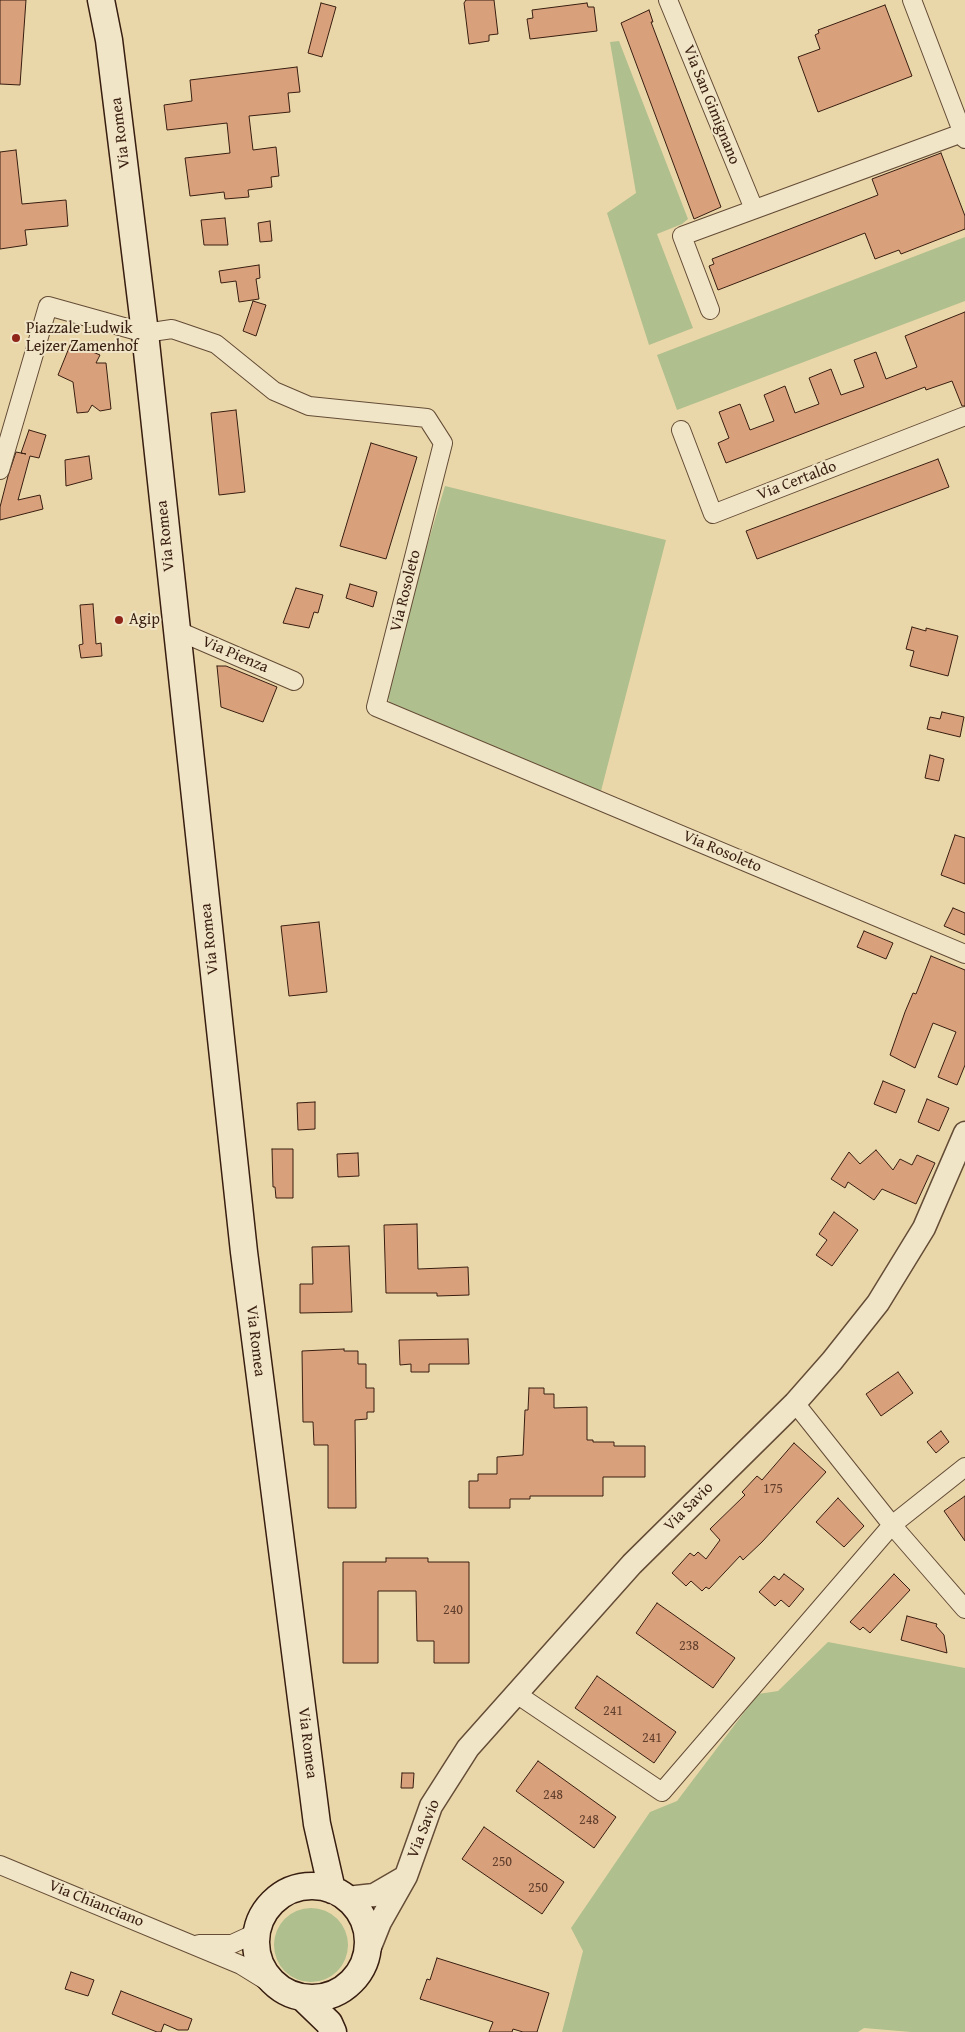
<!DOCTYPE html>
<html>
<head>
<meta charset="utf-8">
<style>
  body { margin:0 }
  canvas { display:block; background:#ead7a9 }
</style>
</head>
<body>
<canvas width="965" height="2032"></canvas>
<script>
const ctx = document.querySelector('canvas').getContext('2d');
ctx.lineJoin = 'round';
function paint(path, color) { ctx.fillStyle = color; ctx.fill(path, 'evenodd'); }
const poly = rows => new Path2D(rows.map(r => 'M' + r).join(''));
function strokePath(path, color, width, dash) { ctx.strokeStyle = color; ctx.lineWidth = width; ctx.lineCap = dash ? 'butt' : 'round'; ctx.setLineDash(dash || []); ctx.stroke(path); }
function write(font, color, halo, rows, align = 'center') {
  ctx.font = font + ' "Gentium Book Plus",serif'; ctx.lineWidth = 4; ctx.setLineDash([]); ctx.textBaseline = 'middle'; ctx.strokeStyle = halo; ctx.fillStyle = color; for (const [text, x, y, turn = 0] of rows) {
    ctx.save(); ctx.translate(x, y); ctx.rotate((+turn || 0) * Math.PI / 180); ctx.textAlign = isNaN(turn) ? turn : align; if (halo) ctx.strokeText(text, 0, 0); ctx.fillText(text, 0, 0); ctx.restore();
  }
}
paint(poly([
  [619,41,688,219,682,224,657,234,693,328,649,345,607,213,636,193,610,42],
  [965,237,965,301,677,410,657,355],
  [445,486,666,540,601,791,526,769,392,708,384,689],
  [828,1642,965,1668,965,2032,911,2032,864,2028,858,2032,562,2032,583,1951,571,1928,650,1812,677,1801,758,1694,778,1691],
  '274 1945a37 37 0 1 1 74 0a37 37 0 1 1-74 0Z'
]), '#b0bf8e');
const building = poly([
  [0,0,26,0,20,85,0,84,0,0],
  [466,0,494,0,498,34,489,35,489,41,469,44,464,3,466,0],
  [321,3,336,7,322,57,308,53,321,3],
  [587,3,588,7,594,7,597,31,530,39,527,19,533,18,532,10,587,3],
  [885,5,912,76,818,112,798,57,820,49,815,35,819,33,818,30,885,5],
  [649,10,653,22,651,22,721,207,694,219,621,23,649,10],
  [297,67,300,92,288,93,290,112,249,116,253,150,276,147,279,176,271,177,272,187,248,190,249,197,225,199,224,192,190,196,185,158,230,153,227,123,167,130,164,105,192,101,190,80,297,67],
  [16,150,22,204,66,200,68,226,25,230,27,245,0,249,0,152,16,150],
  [941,153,965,216,965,229,901,254,899,250,875,259,865,233,718,290,709,266,714,264,712,259,878,195,872,179,941,153],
  [225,218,228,245,204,245,201,220,225,218],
  [270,221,272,241,260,242,258,223,270,221],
  [259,265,260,278,256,279,259,299,239,302,236,281,221,283,219,271,259,265],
  [253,301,266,305,256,336,243,331,253,301],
  [965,312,965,406,962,406,952,381,926,390,925,387,726,463,718,443,729,438,719,412,740,404,750,430,774,421,764,395,785,386,795,413,819,404,809,378,831,369,841,395,864,387,854,360,876,352,886,379,917,367,905,336,965,312],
  [71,343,100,355,96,363,106,363,111,409,100,411,92,405,88,412,77,413,73,382,58,375,71,343],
  [236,410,245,492,219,495,211,413,236,410],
  [29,430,46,435,39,458,30,456,18,500,40,495,43,509,0,520,0,507,8,476,16,452,26,454,21,453,29,430],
  [371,443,417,457,386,559,340,546,371,443],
  [89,456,92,479,66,486,65,460,89,456],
  [938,459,949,487,757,559,746,531,938,459],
  [350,584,377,592,373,607,346,598,350,584],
  [296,588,323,595,318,613,314,612,309,628,283,623,296,588],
  [93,604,96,644,101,643,102,656,81,658,79,645,83,644,80,605,93,604],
  [912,627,926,631,926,628,958,636,948,676,910,666,914,651,906,649,912,627],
  [217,666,226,666,277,687,263,722,221,707,217,666],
  [942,712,964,717,960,737,927,729,930,717,940,719,942,712],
  [930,755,944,759,939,781,925,778,930,755],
  [955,835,965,838,965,884,941,875,955,835],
  [953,908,965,913,965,935,944,926,953,908],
  [319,922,327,992,289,996,281,926,319,922],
  [864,931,893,943,886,959,857,947,864,931],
  [931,956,965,970,965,1065,957,1085,938,1077,956,1032,933,1023,915,1068,890,1055,905,1012,913,993,916,994,931,956],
  [883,1081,905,1090,896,1113,874,1104,883,1081],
  [927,1099,949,1108,939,1131,918,1122,927,1099],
  [315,1102,315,1129,298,1130,297,1103,315,1102],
  [272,1149,293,1149,293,1198,276,1198,275,1187,273,1187,272,1149],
  [876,1150,893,1170,900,1159,912,1165,917,1155,935,1163,916,1204,882,1189,874,1200,848,1182,845,1188,831,1179,849,1152,860,1164,876,1150],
  [358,1153,359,1176,338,1177,337,1154,358,1153],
  [834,1212,858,1230,832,1266,816,1255,827,1240,819,1234,834,1212],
  [417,1224,418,1269,468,1267,469,1295,437,1296,437,1293,386,1293,384,1225,417,1224],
  [349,1246,352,1312,300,1313,300,1284,313,1284,312,1247,349,1246],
  [468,1339,469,1364,429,1364,429,1372,411,1372,411,1364,400,1365,399,1340,468,1339],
  [344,1349,344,1351,358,1351,358,1364,366,1364,366,1388,374,1388,374,1412,367,1412,367,1419,355,1420,356,1508,328,1508,328,1445,314,1445,313,1422,303,1422,302,1351,344,1349],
  [898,1372,913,1393,881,1416,866,1394,898,1372],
  [529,1388,544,1388,544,1394,554,1394,554,1408,587,1407,587,1440,593,1440,593,1442,614,1442,614,1446,645,1446,645,1477,603,1477,603,1496,530,1496,530,1499,510,1499,510,1508,469,1508,469,1481,478,1481,478,1474,497,1474,497,1457,523,1455,525,1410,528,1410,529,1388],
  [941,1431,949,1442,936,1453,927,1442,941,1431],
  [794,1443,826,1472,762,1542,743,1560,740,1556,709,1589,706,1587,702,1591,691,1581,686,1586,672,1573,690,1553,694,1556,698,1552,706,1559,720,1540,710,1529,745,1495,742,1492,757,1476,762,1480,794,1443],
  [965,1496,965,1541,944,1511,965,1496],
  [838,1498,864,1526,844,1547,816,1522,838,1498],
  [386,1558,428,1558,428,1562,469,1562,469,1663,434,1663,434,1641,417,1641,416,1591,378,1591,378,1663,343,1663,343,1562,386,1562,386,1558],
  [784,1574,804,1589,789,1607,781,1600,775,1606,759,1592,774,1576,779,1580,784,1574],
  [894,1574,910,1590,870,1633,863,1627,860,1630,850,1622,894,1574],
  [657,1603,735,1658,713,1688,636,1633,657,1603],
  [907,1616,937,1624,936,1626,944,1635,947,1653,901,1640,907,1616],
  [597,1676,676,1732,654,1763,575,1708,597,1676],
  [538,1761,616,1817,594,1848,516,1791,538,1761],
  [402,1773,414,1773,413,1788,401,1788,402,1773],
  [484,1827,564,1882,542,1914,462,1859,484,1827],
  [437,1958,549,1993,537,2032,523,2032,513,2029,512,2032,489,2032,493,2022,420,1999,427,1979,430,1980,437,1958],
  [71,1972,94,1980,88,1996,65,1989,71,1972],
  [121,1991,192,2019,188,2030,178,2030,164,2024,161,2032,157,2032,112,2014,121,1991]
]);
paint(building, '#d9a07c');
strokePath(building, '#381e10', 1);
const minor = poly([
  [668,0,754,209],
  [912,0,965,139],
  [710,310,682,236,965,132],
  [681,430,713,514,965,416],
  [0,470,48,306,145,333,172,329,216,344,274,391,309,406,427,418,443,443,376,707,965,954],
  [176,630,294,681],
  [795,1403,892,1525,965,1609],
  [515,1693,662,1792,892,1525,965,1467],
  [0,1865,241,1965,275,1986],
  [199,1944,232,1944,256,1933]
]);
const tertiary = poly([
  [347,1898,374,1895,405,1877],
  [364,1962,380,1922,406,1876,431,1806,468,1748,632,1564,795,1403,832,1361,878,1303,924,1228,965,1133]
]);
const secondary = poly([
  [101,0,109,40,145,333,244,1252,317,1824,332,1890],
  '256 1942a56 56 0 1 1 112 0a56 56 0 1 1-112 0Z',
  [303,1998,329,2023,333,2032]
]);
strokePath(minor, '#644c36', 20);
strokePath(tertiary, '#644c36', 25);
strokePath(secondary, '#381e10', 29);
strokePath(minor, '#f1e5c7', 18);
strokePath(tertiary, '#f1e5c7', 22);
strokePath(secondary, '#f1e5c7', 26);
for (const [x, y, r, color] of [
  [16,338,5,"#8f2418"],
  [119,620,5,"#8f2418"]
]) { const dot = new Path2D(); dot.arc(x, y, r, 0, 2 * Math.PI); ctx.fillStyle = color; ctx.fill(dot); strokePath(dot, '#f1e5c7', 2); }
write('14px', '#603e2b', null, [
  ["175",773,1489],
  ["240",453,1610],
  ["238",689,1646],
  ["241",613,1711],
  ["241",652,1738],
  ["248",553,1795],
  ["248",589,1820],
  ["250",502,1862],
  ["250",538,1888]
]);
write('16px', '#381e10', '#f1e5c7', [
  ["Via San Gimignano",711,105,68],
  ["Via Romea",121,133,-97],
  ["Via Certaldo",797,481,-21],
  ["Via Romea",166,536,-96],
  ["Via Rosoleto",406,591,-76],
  ["Via Pienza",235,655,23],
  ["Via Rosoleto",722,852,23],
  ["Via Romea",210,939,-96],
  ["Via Romea",255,1341,83],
  ["Via Savio",689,1507,-45],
  ["Via Romea",307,1743,83],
  ["Via Savio",424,1829,-68],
  ["Via Chianciano",96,1904,22]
]);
write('16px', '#381e10', '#f1e5c7', [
  ["Piazzale Ludwik",26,329],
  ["Lejzer Zamenhof",26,347],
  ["Agip",129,620]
], 'left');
</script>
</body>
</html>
